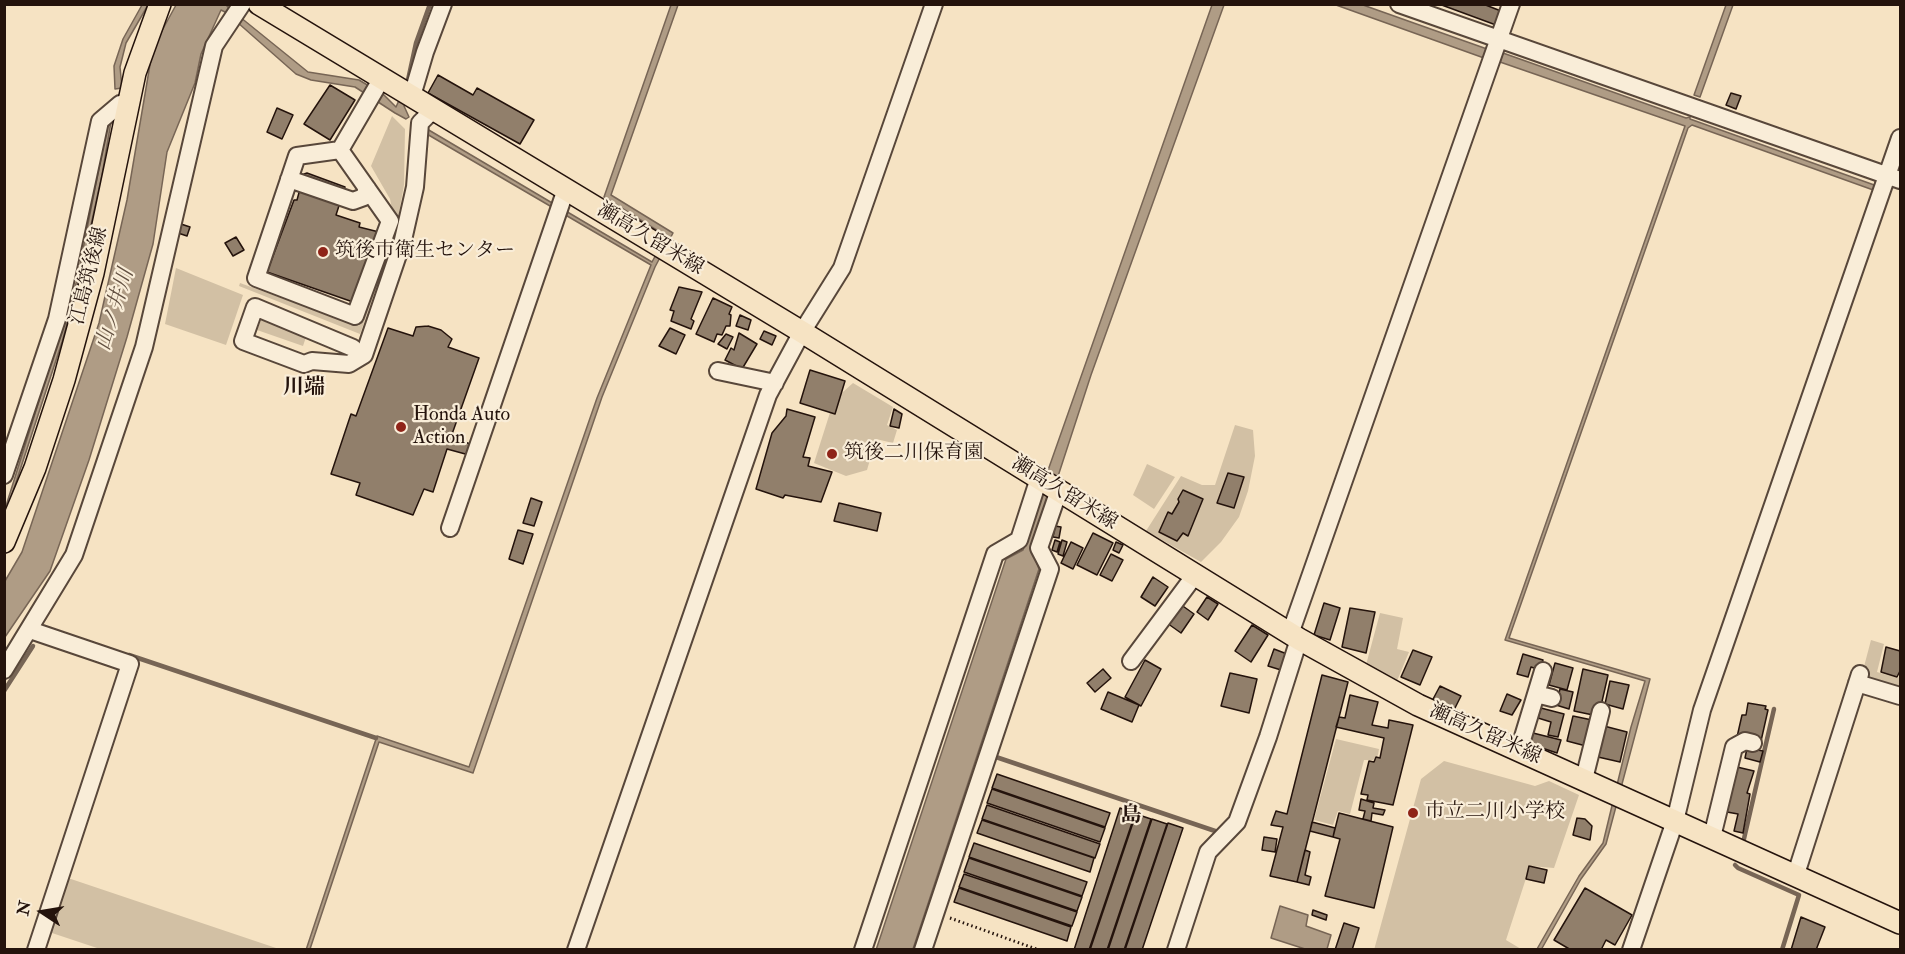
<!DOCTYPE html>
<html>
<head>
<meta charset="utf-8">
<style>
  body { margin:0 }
  #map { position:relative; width:1905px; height:954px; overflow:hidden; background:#f6e3c3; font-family:"IM FELL Double Pica",serif }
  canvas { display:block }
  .frame { position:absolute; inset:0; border:6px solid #24130c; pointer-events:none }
  .north { position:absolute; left:12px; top:882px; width:60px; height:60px; -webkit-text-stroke:4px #f9edd8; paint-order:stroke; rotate:282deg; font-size:16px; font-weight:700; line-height:24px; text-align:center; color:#24130c }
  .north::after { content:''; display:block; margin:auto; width:21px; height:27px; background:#24130c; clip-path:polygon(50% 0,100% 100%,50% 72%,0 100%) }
</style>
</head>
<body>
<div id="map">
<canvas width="1905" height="954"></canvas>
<div class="frame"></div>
<div class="north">N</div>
</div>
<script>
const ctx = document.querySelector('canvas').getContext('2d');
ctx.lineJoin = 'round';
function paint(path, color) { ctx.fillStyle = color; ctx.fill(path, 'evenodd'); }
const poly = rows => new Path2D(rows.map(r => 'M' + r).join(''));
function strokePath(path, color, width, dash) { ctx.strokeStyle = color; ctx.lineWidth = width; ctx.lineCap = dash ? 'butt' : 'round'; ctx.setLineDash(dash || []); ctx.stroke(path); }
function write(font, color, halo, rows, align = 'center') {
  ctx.font = font + ' "IM FELL Double Pica","Noto Serif JP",serif'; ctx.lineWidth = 4.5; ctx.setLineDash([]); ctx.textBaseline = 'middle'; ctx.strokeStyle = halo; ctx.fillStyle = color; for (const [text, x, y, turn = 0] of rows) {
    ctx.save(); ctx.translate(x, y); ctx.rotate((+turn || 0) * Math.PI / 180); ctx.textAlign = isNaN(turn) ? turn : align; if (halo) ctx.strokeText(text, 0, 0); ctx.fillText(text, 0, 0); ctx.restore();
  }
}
paint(poly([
  [392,116,405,129,404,185,395,235,360,334,239,286,240,283,359,326,394,219,390,199,371,166],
  [176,268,243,295,226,345,165,324],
  [262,318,307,334,303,346,257,330],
  [853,383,893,407,887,425,897,430,893,443,876,439,867,470,846,476,814,463,834,400],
  [1235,425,1253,430,1255,456,1248,491,1239,517,1221,542,1201,562,1146,531,1181,476,1202,485,1215,485],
  [1147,464,1175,477,1154,509,1133,495],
  [1380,613,1403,618,1397,649,1409,652,1397,681,1366,665],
  [1871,640,1884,644,1877,672,1898,678,1900,675,1900,689,1861,678],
  [1336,739,1379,749,1378,755,1373,760,1364,760,1350,814,1338,811,1333,825,1314,820],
  [1444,761,1535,786,1549,781,1579,795,1554,868,1530,866,1506,940,1521,949,1374,950,1421,779],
  [68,878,279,949,100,949,49,932]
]), '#d2c0a4');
const water = poly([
  [142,5,148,5,126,43,120,67,122,88,115,89,114,66,123,39,142,5],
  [176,5,226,5,229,8,227,13,221,10,201,54,195,83,167,152,153,244,127,337,89,460,50,571,5,637,5,581,22,552,99,323,127,200,153,47,176,5],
  [671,5,678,5,611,195,673,233,655,267,602,397,473,773,379,742,310,949,306,950,377,736,469,767,597,398,651,265,420,130,422,126,652,262,666,236,604,197,671,5],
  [1212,5,1224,5,1091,375,1033,553,1039,569,913,949,876,950,1006,559,1023,550,1040,493,1212,5],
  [1336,5,1363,5,1487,49,1484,58,1336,5],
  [1726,5,1733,5,1700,97,1694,95,1726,5],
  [240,17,308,72,359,80,384,95,396,107,408,80,404,106,409,117,406,119,395,113,355,87,311,80,296,74,237,22,240,17],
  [1503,53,1686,118,1690,117,1690,119,1877,186,1876,191,1692,125,1688,128,1509,638,1650,679,1606,844,1581,879,1541,950,1537,949,1579,876,1603,843,1631,727,1645,681,1505,640,1685,126,1500,62,1503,53],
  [108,122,111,122,102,175,79,279,62,342,5,516,5,509,77,280,108,122],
  [1280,906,1308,915,1306,926,1331,935,1327,949,1305,949,1271,938,1280,906]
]);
paint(water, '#af9c85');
strokePath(water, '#776555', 1.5);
strokePath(poly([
  [408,80,416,43,430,4],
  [129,655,376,738],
  [4,691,33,646],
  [993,756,1221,833],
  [1743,843,1774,709],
  [1735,865,1738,868,1799,895,1782,950]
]), '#776555', 4.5);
const building = poly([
  [1439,4,1483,4,1501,11,1496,25,1439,4],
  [438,75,473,95,477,88,534,120,520,144,428,93,438,75],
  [330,85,355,100,330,140,304,124,330,85],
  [1731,93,1741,96,1736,109,1726,105,1731,93],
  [277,108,293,115,282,139,267,132,277,108],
  [307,173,345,187,336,215,360,223,359,227,379,232,353,302,267,272,294,200,297,200,304,174,307,173],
  [181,224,190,227,187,236,178,233,181,224],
  [236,237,244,250,233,256,225,243,236,237],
  [679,287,702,292,691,319,694,321,691,329,671,321,674,311,670,310,679,287],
  [713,298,732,307,729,314,731,315,730,326,726,326,722,335,717,334,714,342,696,334,713,298],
  [740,315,751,320,748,330,736,326,740,315],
  [428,326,441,330,452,339,448,347,479,358,451,437,473,445,469,455,447,449,433,492,424,489,413,515,356,495,360,483,331,474,351,414,356,416,388,328,413,336,416,327,428,326],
  [670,328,685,335,676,354,659,346,670,328],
  [764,331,776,336,772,345,760,339,764,331],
  [739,333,757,344,742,369,725,360,731,348,734,350,739,333],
  [726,334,733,337,727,349,718,344,726,334],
  [810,370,845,381,835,414,800,403,810,370],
  [787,409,815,417,803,457,810,458,808,466,832,472,821,502,785,495,783,498,756,489,772,433,786,416,787,409],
  [894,409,902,414,899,428,890,426,894,409],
  [1228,473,1244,477,1234,508,1217,503,1228,473],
  [1183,490,1203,499,1188,536,1183,533,1177,541,1159,532,1168,512,1172,514,1179,502,1178,499,1183,490],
  [531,498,542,502,534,526,523,523,531,498],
  [839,503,881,513,877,531,834,521,839,503],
  [1055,526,1061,527,1059,538,1053,537,1055,526],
  [518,530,533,534,523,564,509,559,518,530],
  [1093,533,1113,543,1097,575,1077,565,1093,533],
  [1055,540,1060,542,1057,552,1052,550,1055,540],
  [1062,540,1067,542,1063,556,1058,554,1062,540],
  [1071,542,1083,548,1073,569,1061,563,1071,542],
  [1116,542,1123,545,1119,553,1113,550,1116,542],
  [1111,554,1123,560,1112,581,1100,575,1111,554],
  [1153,577,1168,587,1155,606,1141,597,1153,577],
  [1207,597,1218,604,1208,620,1197,612,1207,597],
  [1324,603,1340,608,1330,640,1314,635,1324,603],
  [1180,604,1194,614,1181,633,1167,623,1180,604],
  [1350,608,1375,612,1366,653,1342,647,1350,608],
  [1252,625,1268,635,1251,662,1235,651,1252,625],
  [1886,647,1900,651,1900,671,1897,677,1881,672,1886,647],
  [1274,649,1287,654,1281,670,1268,666,1274,649],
  [1413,650,1432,657,1420,685,1401,677,1413,650],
  [1523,654,1543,660,1540,670,1531,667,1528,677,1517,674,1523,654],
  [1145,660,1161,669,1141,706,1125,697,1145,660],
  [1555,663,1573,668,1567,690,1549,685,1555,663],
  [1103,669,1111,678,1095,692,1087,683,1103,669],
  [1583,669,1608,675,1601,706,1593,715,1574,711,1583,669],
  [1230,673,1257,679,1249,713,1221,706,1230,673],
  [1322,675,1348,682,1297,882,1270,876,1283,827,1271,825,1276,811,1287,814,1322,675],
  [1610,681,1629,685,1623,709,1605,704,1610,681],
  [1440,686,1461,696,1453,712,1432,701,1440,686],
  [1560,689,1573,692,1569,709,1556,705,1560,689],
  [1108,692,1139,705,1132,722,1101,709,1108,692],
  [1507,694,1521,700,1512,715,1500,711,1507,694],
  [1350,695,1378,702,1372,725,1388,728,1389,720,1413,725,1393,805,1367,800,1368,795,1361,794,1369,761,1374,762,1376,757,1380,758,1384,738,1336,727,1339,717,1345,718,1350,695],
  [1748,703,1766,706,1765,709,1768,710,1761,741,1737,737,1742,715,1746,715,1748,703],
  [1541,708,1564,714,1558,737,1548,735,1551,722,1538,718,1541,708],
  [1573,716,1592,720,1586,746,1567,741,1573,716],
  [1604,726,1627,732,1620,762,1598,757,1604,726],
  [1533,733,1561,740,1557,753,1530,744,1533,733],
  [1747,748,1763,751,1760,762,1745,758,1747,748],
  [1737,767,1754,771,1747,793,1750,794,1743,833,1734,831,1738,814,1727,812,1731,792,1728,785,1733,787,1737,767],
  [997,774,1110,813,1105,827,992,788,997,774],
  [992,789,1105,828,1100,842,987,803,992,789],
  [1361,799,1374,803,1373,808,1385,810,1383,815,1372,813,1371,821,1363,819,1365,811,1359,810,1361,799],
  [987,805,1100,844,1095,858,982,819,987,805],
  [1120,808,1135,814,1089,950,1074,950,1120,808],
  [1339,813,1393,827,1374,908,1325,896,1340,839,1333,837,1339,813],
  [1136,814,1151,819,1107,950,1090,950,1136,814],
  [1577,818,1585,819,1592,826,1590,840,1573,835,1577,818],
  [1152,819,1167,824,1124,950,1108,950,1152,819],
  [982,820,1094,858,1090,872,977,833,982,820],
  [1312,822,1335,828,1333,837,1310,831,1312,822],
  [1168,823,1183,828,1142,950,1125,950,1168,823],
  [1264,837,1277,839,1275,852,1262,850,1264,837],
  [974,843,1087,882,1082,896,969,857,974,843],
  [1305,850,1310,852,1305,875,1311,877,1309,885,1297,882,1305,850],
  [969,858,1082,897,1077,911,964,872,969,858],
  [1529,866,1547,870,1544,883,1526,879,1529,866],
  [964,874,1077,912,1072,926,959,887,964,874],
  [959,888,1071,927,1067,941,954,902,959,888],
  [1585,888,1632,915,1615,945,1606,940,1601,950,1571,950,1554,940,1585,888],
  [1313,910,1327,915,1326,920,1312,915,1313,910],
  [1801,917,1825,927,1816,950,1791,950,1801,917],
  [1344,923,1359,928,1352,950,1335,950,1344,923]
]);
paint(building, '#917f6b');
strokePath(building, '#24130c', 1.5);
const minor = poly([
  [1399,4,1900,180],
  [412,96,425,52,443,4],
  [340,150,390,221,355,316,256,278,297,156,340,150,382,78],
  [289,179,353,201,364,197,367,188],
  [353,348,255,307,243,341,304,364,312,361,349,364,364,355,403,240,415,187,420,123,434,109],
  [718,371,775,383],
  [4,475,57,319,100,121,120,104,128,105],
  [450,528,566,189],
  [30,630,130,664,36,950],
  [1290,634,1511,4],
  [1131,661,1195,575],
  [4,670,74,555,144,347,214,46,242,4],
  [1857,683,1900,696],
  [1536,694,1552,698],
  [1519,750,1543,671],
  [1584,779,1601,711],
  [1712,837,1734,747,1745,741,1753,743],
  [1796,874,1860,674],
  [576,950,768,395,802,332,842,268,934,4],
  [863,950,995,554,1019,540,1039,478],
  [923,950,1050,569,1039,548,1059,490],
  [1176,950,1208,852,1237,822,1268,737,1299,639],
  [1631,950,1675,821,1702,710,1900,138]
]);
const major = poly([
  [259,4,802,332,1299,639,1418,705,1900,923],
  [4,542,35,468,64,380,93,273,135,73,160,4]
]);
strokePath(minor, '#58473a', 20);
strokePath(major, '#24130c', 24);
strokePath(poly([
  [950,918,1039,950]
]), '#24130c', 3, [1.5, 3]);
strokePath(minor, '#f9edd8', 16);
strokePath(major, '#f6e3c3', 21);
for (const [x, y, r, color] of [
  [323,252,6,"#8f2418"],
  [401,427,6,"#8f2418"],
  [832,454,6,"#8f2418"],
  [1413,813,6,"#8f2418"]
]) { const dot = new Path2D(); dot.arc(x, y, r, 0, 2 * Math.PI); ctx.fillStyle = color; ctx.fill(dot); strokePath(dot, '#f9edd8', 2); }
write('20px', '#24130c', '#f9edd8', [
  ["瀬高久留米線",650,240,31],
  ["江島筑後線",90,276,-76],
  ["瀬高久留米線",1064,494,32],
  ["瀬高久留米線",1485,735,24]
]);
write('20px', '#24130c', '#f9edd8', [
  ["筑後市衛生センター",335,252],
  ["Honda Auto",413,416],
  ["Action",413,439],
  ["筑後二川保育園",844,454],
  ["市立二川小学校",1425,813]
], 'left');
write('italic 21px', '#635142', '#f9edd8', [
  ["山ノ井川",116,310,-73]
]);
write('bold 21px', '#24130c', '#f9edd8', [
  ["川端",304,388],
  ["島",1131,816]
]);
</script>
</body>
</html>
